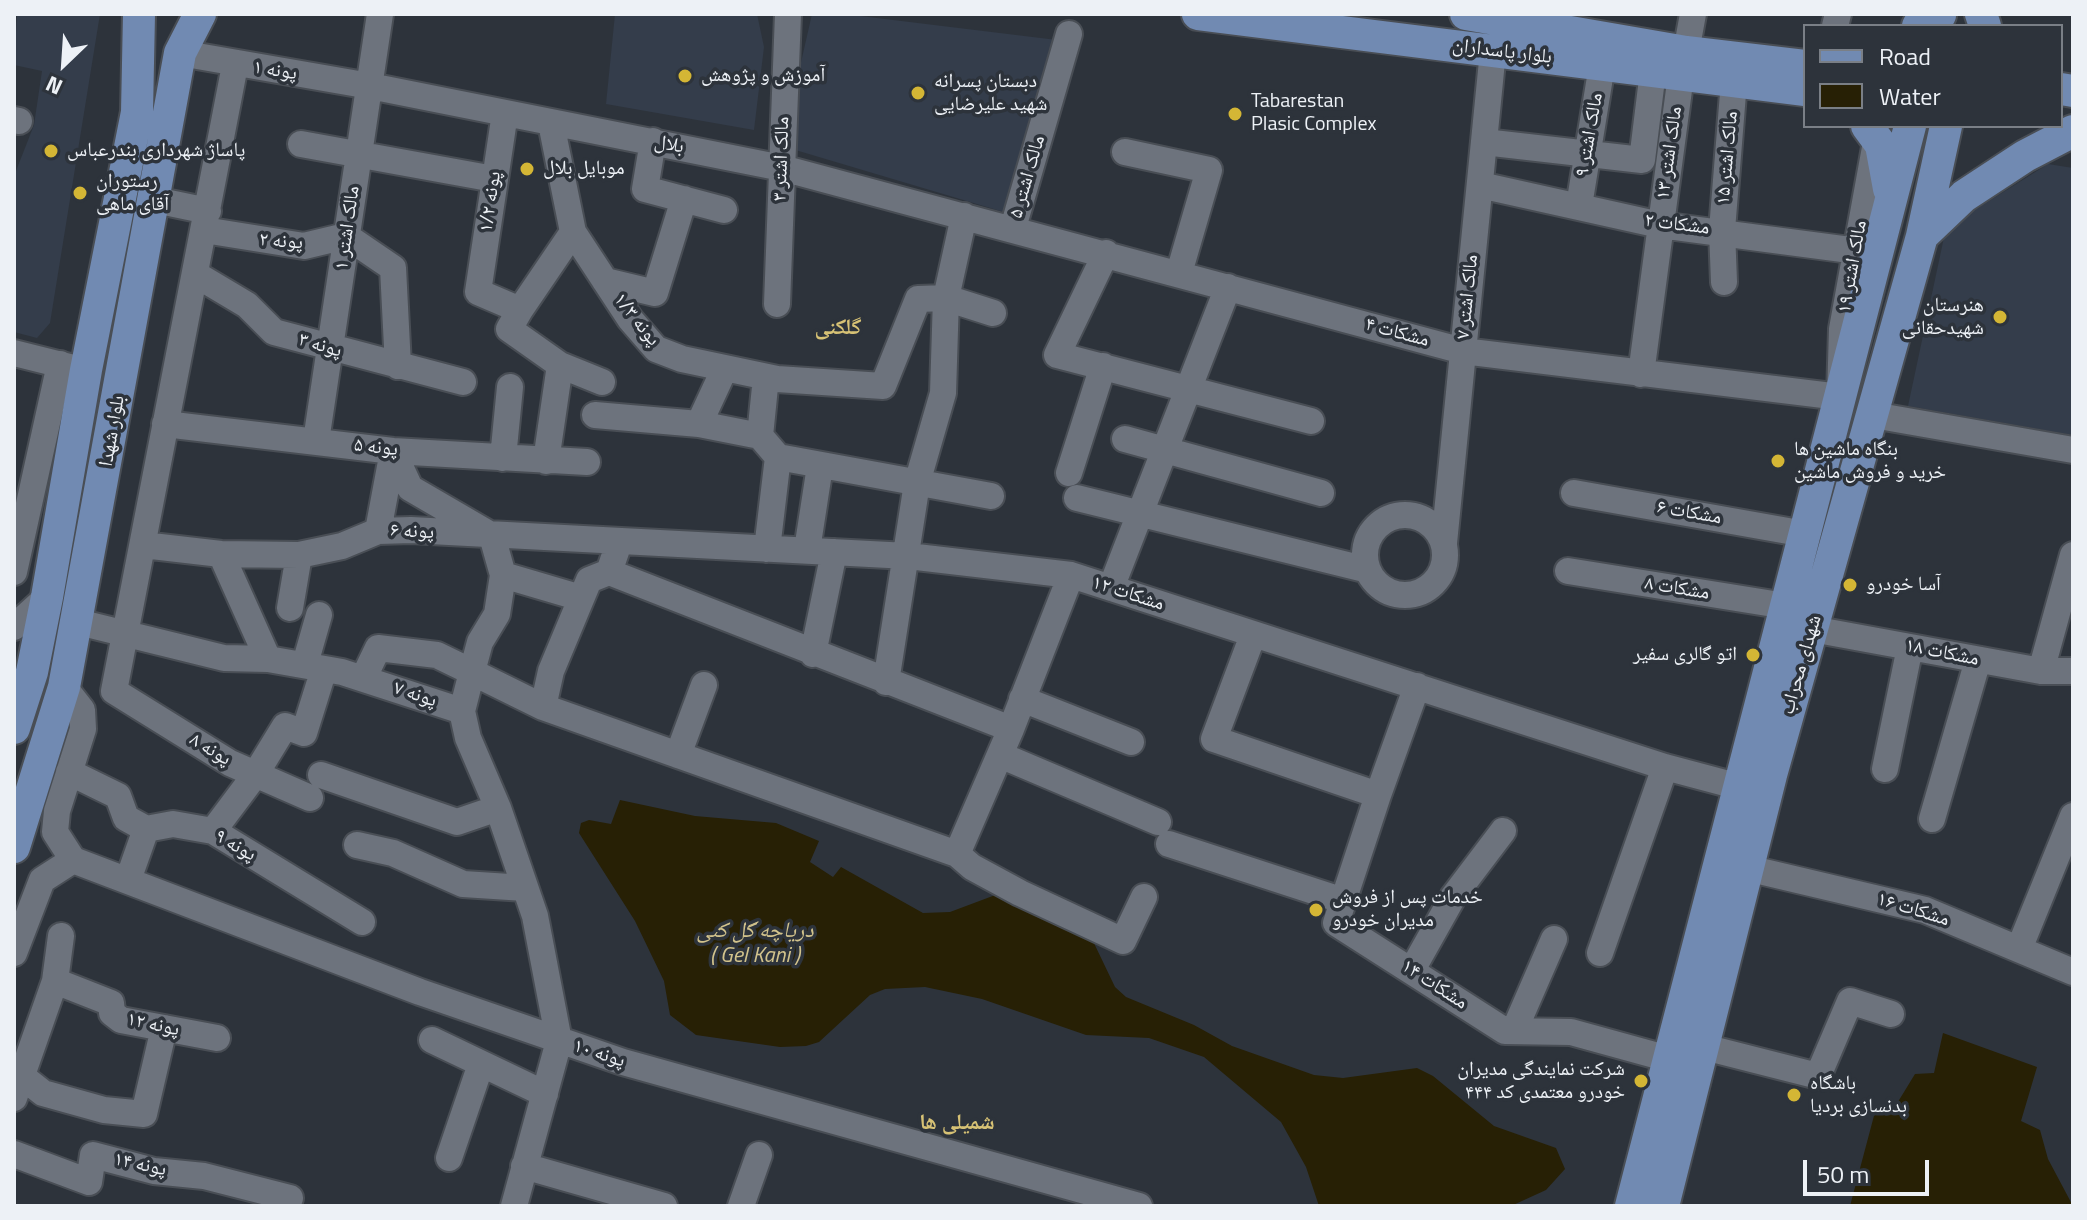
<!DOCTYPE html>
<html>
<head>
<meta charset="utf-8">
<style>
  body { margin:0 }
  #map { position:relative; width:2087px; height:1220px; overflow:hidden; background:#2d333b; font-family:"Titillium Web",sans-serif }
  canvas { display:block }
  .frame { position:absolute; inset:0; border:16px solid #edf1f6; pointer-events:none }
  .legend { position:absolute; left:1803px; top:24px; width:260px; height:104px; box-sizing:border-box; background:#2d333b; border:2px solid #7a7f86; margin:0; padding:10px 14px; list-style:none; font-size:24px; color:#edf1f6 }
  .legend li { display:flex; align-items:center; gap:16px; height:40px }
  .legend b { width:40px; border:2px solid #7a7f86 }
  .north { position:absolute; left:24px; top:24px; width:80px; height:80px; -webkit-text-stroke:6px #2d333b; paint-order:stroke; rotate:205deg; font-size:22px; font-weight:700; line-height:32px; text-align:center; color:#edf1f6 }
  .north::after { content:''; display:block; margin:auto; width:28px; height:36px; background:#edf1f6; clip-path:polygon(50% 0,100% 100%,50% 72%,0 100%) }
  .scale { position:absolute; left:1803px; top:1160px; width:126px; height:36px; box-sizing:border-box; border:4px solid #edf1f6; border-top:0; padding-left:10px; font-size:24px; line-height:28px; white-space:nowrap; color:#edf1f6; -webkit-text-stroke:6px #2d333b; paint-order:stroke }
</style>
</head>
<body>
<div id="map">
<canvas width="2087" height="1220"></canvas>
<div class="frame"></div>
<ul class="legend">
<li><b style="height:10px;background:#718ab2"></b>Road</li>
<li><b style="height:22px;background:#272005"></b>Water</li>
</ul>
<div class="north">N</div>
<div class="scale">50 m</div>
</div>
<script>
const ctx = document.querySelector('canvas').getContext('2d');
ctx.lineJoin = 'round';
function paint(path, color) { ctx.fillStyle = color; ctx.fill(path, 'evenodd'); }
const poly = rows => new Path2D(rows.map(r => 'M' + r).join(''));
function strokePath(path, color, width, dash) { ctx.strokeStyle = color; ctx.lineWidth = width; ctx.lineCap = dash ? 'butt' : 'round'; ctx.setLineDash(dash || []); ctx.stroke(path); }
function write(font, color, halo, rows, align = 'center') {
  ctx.font = font + ' "Titillium Web","Noto Naskh Arabic",sans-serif'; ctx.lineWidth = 7; ctx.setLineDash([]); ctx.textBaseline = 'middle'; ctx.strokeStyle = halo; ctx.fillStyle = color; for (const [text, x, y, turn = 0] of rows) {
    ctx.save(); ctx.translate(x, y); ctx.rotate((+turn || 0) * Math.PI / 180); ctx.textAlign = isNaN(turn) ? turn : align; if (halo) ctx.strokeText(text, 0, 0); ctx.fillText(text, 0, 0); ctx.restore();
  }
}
paint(poly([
  [17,14,100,14,50,323,37,338,14,332,14,176,34,125,42,71,14,65],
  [615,14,757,14,764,47,754,130,606,104],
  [812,14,844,14,1057,40,1007,213,782,146],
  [2048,164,2073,168,2073,435,1908,406,1946,228]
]), '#343d4b');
paint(poly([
  [620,800,695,816,776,823,819,841,810,862,833,877,841,867,923,913,950,912,998,894,1092,939,1115,987,1126,997,1194,1025,1232,1046,1314,1075,1343,1078,1417,1068,1433,1076,1494,1126,1556,1148,1565,1169,1546,1190,1511,1206,1319,1206,1306,1167,1281,1122,1204,1057,1149,1038,1086,1035,982,999,925,987,885,989,870,995,819,1042,806,1046,780,1047,696,1035,670,1015,664,981,635,921,579,833,581,823,589,820,611,824],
  [1943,1033,2037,1067,2021,1121,2040,1130,2048,1159,2073,1206,1850,1206,1875,1112,1893,1110,1915,1074,1934,1073]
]), '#272005');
const minor = poly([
  [1835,26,1838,14],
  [1686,52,1693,14],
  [180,53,370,86,782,168,1463,351,1840,397,1842,329,1876,142],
  [235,65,114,691,230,763,310,798],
  [505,113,478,292,520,310,573,232],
  [14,120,19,121],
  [551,123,573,232,630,319,656,349,682,359,777,379,883,386,918,299,946,298,993,313],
  [653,141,645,189,724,210],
  [1484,142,1642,160,1653,71],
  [301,144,494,179],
  [1125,152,1209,170,1179,273],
  [1480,185,1660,225,1873,253],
  [155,200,208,211],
  [1579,206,1602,65],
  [1013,228,1069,34],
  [204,230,304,246,346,236,393,268,398,366],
  [1106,253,1057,355,1311,421],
  [195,274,247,305,274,332,463,382],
  [605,281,655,293,684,199],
  [1724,282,1722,230,1734,81],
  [777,304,788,14],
  [520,310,509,329,560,365,602,382],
  [14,353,74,368],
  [724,370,699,424,760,436,778,457,991,496],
  [1641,374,1681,75],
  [595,415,699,424],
  [1873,415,2073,450],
  [165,424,393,451,587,462],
  [760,436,766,377],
  [1125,439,1321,493],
  [316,441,380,14],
  [393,451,410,488,489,534],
  [503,458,510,387],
  [546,461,560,365],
  [1069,473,1103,366],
  [1574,493,1805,534],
  [1077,498,1368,570],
  '1365 555a40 40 0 1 1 80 0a40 40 0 1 1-80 0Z',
  [378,531,393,451],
  [492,536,503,575,497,614,480,642,472,672,543,707,957,854,1011,729,1071,575],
  [619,543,609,572,1011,729],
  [1444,543,1493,51],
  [143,545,221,554,299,555,342,546,378,531,411,530,908,556,1071,575,1665,767,1740,787],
  [767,549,778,457],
  [807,550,820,466],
  [221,554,268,659],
  [1568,571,1786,606],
  [14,572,60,364],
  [503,575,581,598],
  [1111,588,1228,287],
  [290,608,299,555],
  [78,622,224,658,268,659,342,672,462,711,468,738,498,808,535,916,559,1041,514,1206],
  [14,627,47,597],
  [1812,629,2041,671,2073,671],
  [1253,635,1214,739,1378,795,1417,686],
  [813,654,834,552],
  [305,664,319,615],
  [2041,671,2073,555],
  [364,677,378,648,437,655,472,672,462,711],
  [886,682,917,483,943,393,946,298,964,216],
  [64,687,82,710,83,729,57,811,55,832,73,860,420,992,623,1062,1139,1206],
  [1022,699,1131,742],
  [543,707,551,671,589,580,609,572],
  [678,755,704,685],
  [1000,755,1158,822],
  [1885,769,1910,647],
  [69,772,118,796,126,818,146,829,173,824,213,831,362,922],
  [321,775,457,822,498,808],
  [1378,795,1336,923,1505,1031,1571,1032,1669,1059],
  [1932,819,1978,660],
  [213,831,255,775,285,726,304,733,324,669],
  [1169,844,1341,900],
  [357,845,393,853,463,884,525,888],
  [957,854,972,867,1020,893,1123,941,1144,897],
  [1747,868,1925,910,2073,972],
  [128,880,146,829],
  [2019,949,2073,816],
  [14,953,42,880,73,860],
  [1600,953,1665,767],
  [1412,970,1453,897,1503,831],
  [55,981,111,1003,112,1013,121,1020,217,1038],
  [1514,1031,1554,939],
  [432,1040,545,1094],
  [1704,1047,1818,1076,1850,1001,1891,1014],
  [14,1070,43,1093,104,1110,144,1114,164,1028],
  [14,1098,55,981,61,936],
  [14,1154,89,1182,93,1155,154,1171,204,1176,290,1198],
  [449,1158,481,1064],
  [524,1166,664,1206],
  [741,1206,759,1155]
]);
const major = poly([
  [1198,14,1805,90],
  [1466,14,1686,52,1805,66],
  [1981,14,1985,26],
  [1918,26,1940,15],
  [2061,89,2073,91],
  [1867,126,1881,145,1889,189],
  [1922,236,1964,196,2025,156,2073,131],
  [14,728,32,672,47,597,86,370,137,112,139,14],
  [14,847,64,687,180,53,200,14],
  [1631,1206,1910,126],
  [1663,1206,1771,775,1922,236,1946,126]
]);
strokePath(minor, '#494e55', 30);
strokePath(major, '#494e55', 36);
strokePath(minor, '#6d737d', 26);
strokePath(major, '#718ab2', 32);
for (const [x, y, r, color] of [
  [685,76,8,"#d4b635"],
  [918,93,8,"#d4b635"],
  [1235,114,8,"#d4b635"],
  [51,151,8,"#d4b635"],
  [527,169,8,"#d4b635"],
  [80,193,8,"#d4b635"],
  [2000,317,8,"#d4b635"],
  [1778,461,8,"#d4b635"],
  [1850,585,8,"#d4b635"],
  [1753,655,8,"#d4b635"],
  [1316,910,8,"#d4b635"],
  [1641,1081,8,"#d4b635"],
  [1794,1095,8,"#d4b635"]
]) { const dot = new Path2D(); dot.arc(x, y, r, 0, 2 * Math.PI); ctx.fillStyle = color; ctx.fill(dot); strokePath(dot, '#2d333b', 3); }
write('20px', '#edf1f6', '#2d333b', [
  ["بلوار پاسداران",1502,52,7],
  ["پونه ۱",275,71,9],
  ["مالک اشتر ۹",1590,135,-80],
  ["بلال",669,145,11],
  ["مالک اشتر ۱۳",1670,153,-82],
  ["مالک اشتر ۱۵",1728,158,-85],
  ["مالک اشتر ۳",782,159,-88],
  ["مالک اشتر ۵",1028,177,-74],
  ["پونه ۱/۲",491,202,-82],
  ["مشکات ۲",1677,225,7],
  ["مالک اشتر ۱",348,228,-82],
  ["پونه ۲",281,242,4],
  ["مالک اشتر ۱۹",1853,267,-80],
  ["مالک اشتر ۷",1468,297,-84],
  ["پونه ۱/۳",636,320,51],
  ["مشکات ۴",1397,333,15],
  ["پونه ۳",320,346,16],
  ["بلوار شهدا",113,431,-80],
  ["پونه ۵",376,448,6],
  ["مشکات ۶",1689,513,10],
  ["پونه ۶",412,532,3],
  ["مشکات ۸",1677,589,9],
  ["مشکات ۱۲",1128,594,18],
  ["مشکات ۱۸",1942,653,11],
  ["شهدای محراب",1802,665,-74],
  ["پونه ۷",415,695,19],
  ["پونه ۸",210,750,31],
  ["پونه ۹",235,846,30],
  ["مشکات ۱۶",1913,910,17],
  ["مشکات ۱۴",1434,985,33],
  ["پونه ۱۲",153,1025,12],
  ["پونه ۱۰",599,1054,18],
  ["پونه ۱۴",140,1165,12]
]);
write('20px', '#edf1f6', '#2d333b', [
  ["آموزش و پژوهش",701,76],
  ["دبستان پسرانه",934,82],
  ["شهید علیرضایی",934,105],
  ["Tabarestan",1251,102],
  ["Plasic Complex",1251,125],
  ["پاساژ شهرداری بندرعباس",67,151],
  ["موبایل بلال",543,169],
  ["رستوران",96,182],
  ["آقای ماهی",96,205],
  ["هنرستان",1984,306,"right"],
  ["شهیدحقانی",1984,329,"right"],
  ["بنگاه ماشین ها",1794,450],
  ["خرید و فروش ماشین",1794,473],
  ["آسا خودرو",1866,585],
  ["اتو گالری سفیر",1737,655,"right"],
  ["خدمات پس از فروش",1332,898],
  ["مدیران خودرو",1332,921],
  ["شرکت نمایندگی مدیران",1625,1070,"right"],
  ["خودرو معتمدی کد ۴۴۴",1625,1093,"right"],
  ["باشگاه",1810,1084],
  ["بدنسازی بردیا",1810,1107]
], 'left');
write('bold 22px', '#d7c275', '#2d333b', [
  ["گلکنی",838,329],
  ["شمیلی ها",957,1124]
]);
write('italic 22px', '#d2c38c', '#2d333b', [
  ["دریاچه گل کنی",755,932],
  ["( Gel Kani )",755,957]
]);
</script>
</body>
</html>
